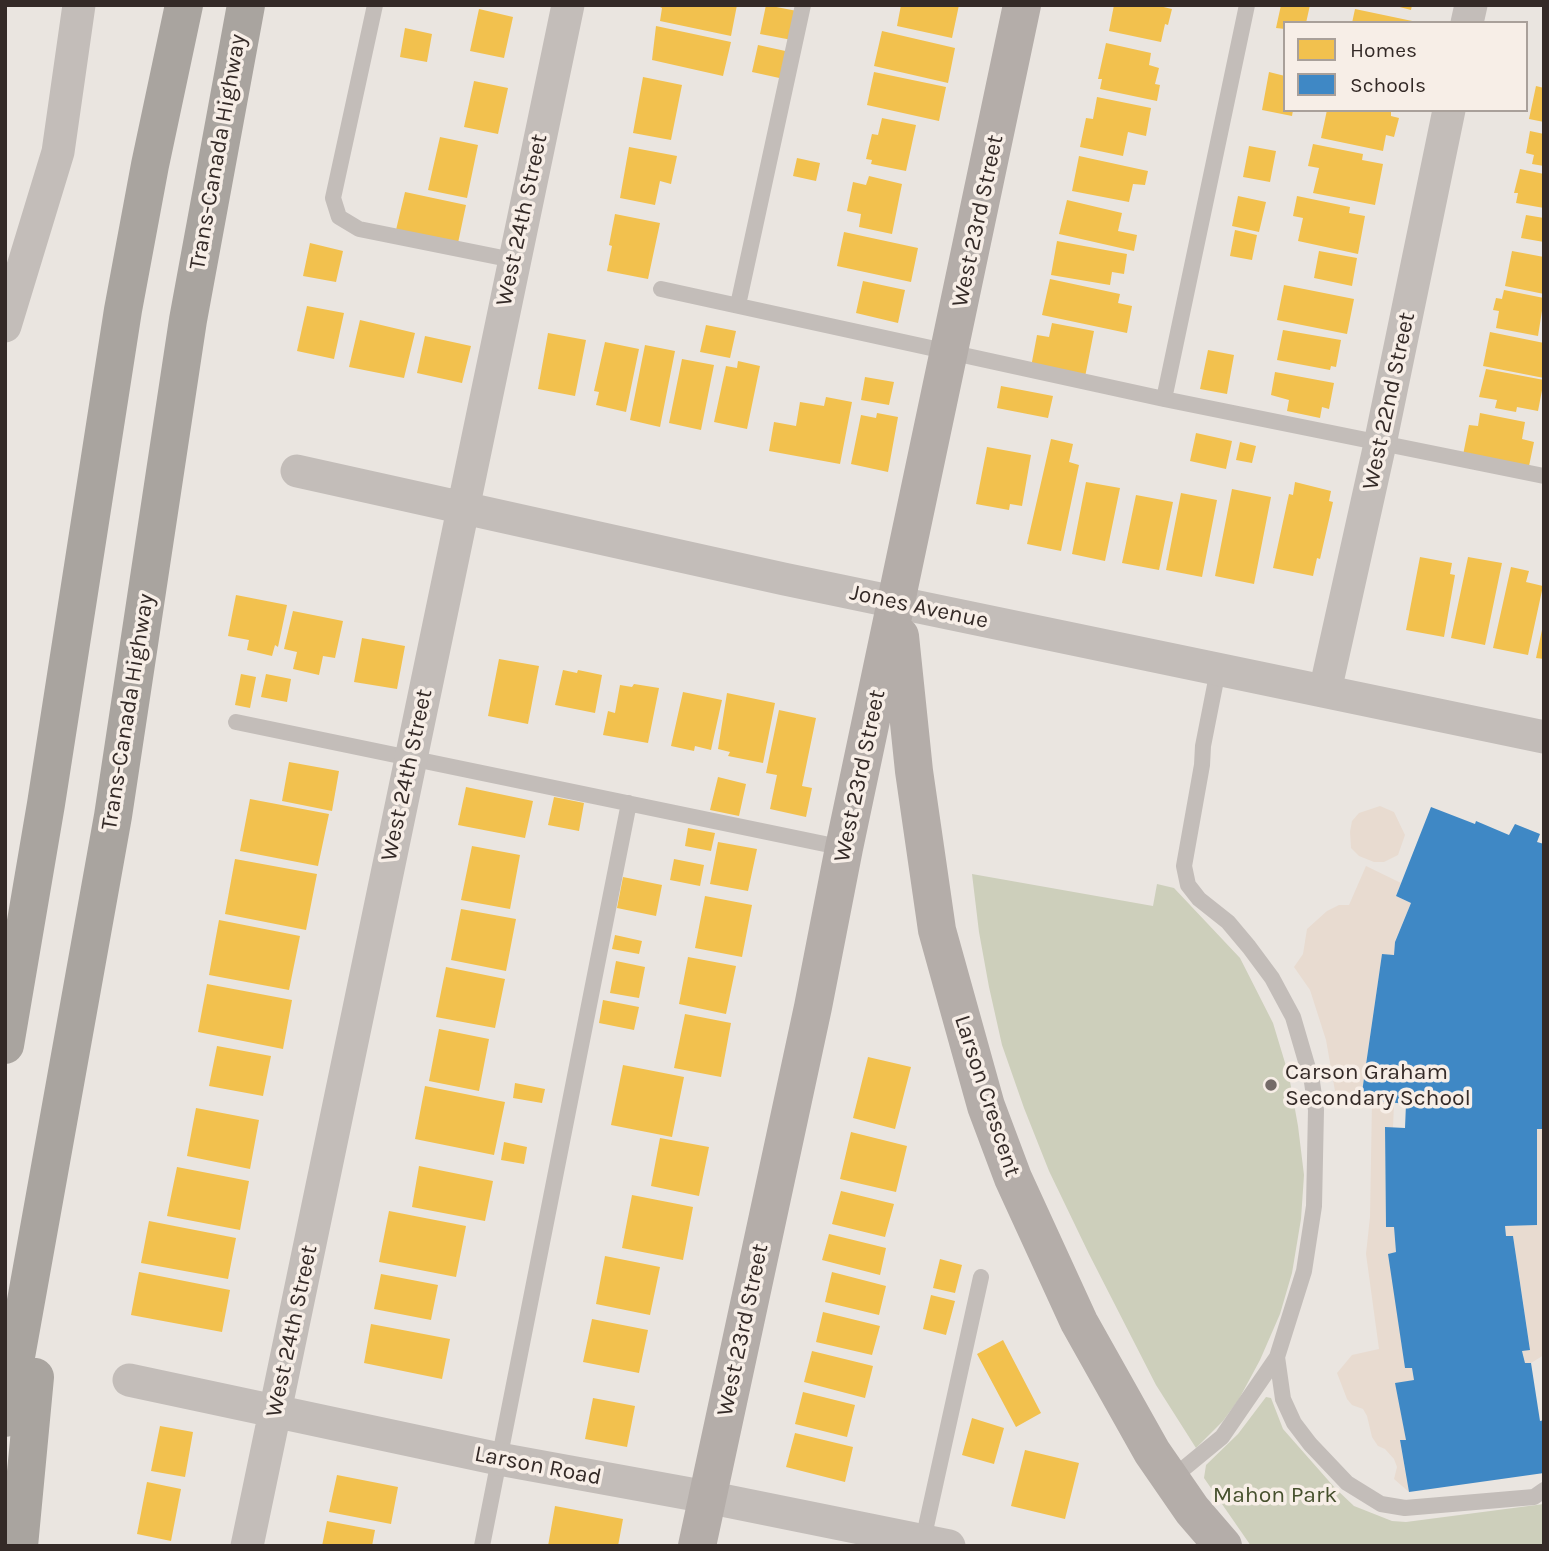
<!DOCTYPE html>
<html>
<head>
<meta charset="utf-8">
<style>
  body { margin:0 }
  #map { position:relative; width:1549px; height:1551px; overflow:hidden; background:#eae5e0; font-family:Karla,sans-serif }
  canvas { display:block }
  .frame { position:absolute; inset:0; border:7px solid #342a27; pointer-events:none }
  .legend { position:absolute; left:1283px; top:21px; width:245px; height:91px; box-sizing:border-box; background:#f7eee7; border:2px solid #a9a09a; margin:0; padding:9px 12px; list-style:none; font-size:21px; color:#342a27 }
  .legend li { display:flex; align-items:center; gap:14px; height:35px }
  .legend b { width:35px; border:2px solid #a9a09a }
</style>
</head>
<body>
<div id="map">
<canvas width="1549" height="1551"></canvas>
<div class="frame"></div>
<ul class="legend">
<li><b style="height:19px;background:#f2c14e"></b>Homes</li>
<li><b style="height:19px;background:#3f88c5"></b>Schools</li>
</ul>
</div>
<script>
const ctx = document.querySelector('canvas').getContext('2d');
ctx.lineJoin = 'round';
function paint(path, color) { ctx.fillStyle = color; ctx.fill(path, 'evenodd'); }
const poly = rows => new Path2D(rows.map(r => 'M' + r).join(''));
function strokePath(path, color, width, dash) { ctx.strokeStyle = color; ctx.lineWidth = width; ctx.lineCap = dash ? 'butt' : 'round'; ctx.setLineDash(dash || []); ctx.stroke(path); }
function write(font, color, halo, rows, align = 'center') {
  ctx.font = font + ' Karla,sans-serif'; ctx.lineWidth = 7; ctx.setLineDash([]); ctx.textBaseline = 'middle'; ctx.strokeStyle = halo; ctx.fillStyle = color; for (const [text, x, y, turn = 0] of rows) {
    ctx.save(); ctx.translate(x, y); ctx.rotate((+turn || 0) * Math.PI / 180); ctx.textAlign = isNaN(turn) ? turn : align; if (halo) ctx.strokeText(text, 0, 0); ctx.fillText(text, 0, 0); ctx.restore();
  }
}
paint(poly([
  [972,874,1153,906,1157,884,1174,888,1240,958,1273,1023,1289,1076,1298,1126,1304,1175,1301,1219,1292,1273,1280,1314,1260,1360,1239,1399,1223,1421,1196,1448,1156,1385,1089,1254,1049,1171,1024,1108,1002,1045,989,987,979,932],
  [1266,1397,1271,1398,1283,1429,1335,1488,1354,1506,1392,1521,1406,1522,1544,1504,1544,1546,1251,1546,1204,1478,1206,1465,1238,1434]
]), '#cdcfbb');
paint(poly([
  [1380,806,1394,812,1405,835,1398,855,1384,862,1374,862,1359,856,1351,848,1350,832,1352,821,1359,813],
  [1366,866,1401,883,1396,896,1411,903,1395,941,1394,955,1382,954,1361,1099,1335,1091,1326,1040,1310,990,1294,967,1303,954,1307,929,1327,911,1339,905,1349,905],
  [1372,1101,1394,1103,1393,1128,1385,1128,1386,1227,1394,1227,1396,1252,1389,1254,1405,1368,1412,1368,1414,1380,1396,1384,1406,1440,1400,1441,1409,1492,1394,1479,1397,1467,1394,1459,1385,1449,1378,1446,1372,1437,1367,1416,1363,1409,1352,1405,1347,1399,1337,1373,1352,1355,1379,1349,1366,1254,1370,1217],
  [1537,1129,1544,1129,1544,1355,1531,1363,1525,1363,1522,1351,1530,1349,1513,1236,1506,1236,1505,1226,1537,1225]
]), '#e8dbd0');
paint(poly([
  [656,5,737,5,731,36,660,21,662,8],
  [766,5,797,11,792,40,760,34],
  [901,5,959,5,952,38,897,26],
  [1114,5,1155,5,1172,9,1168,25,1165,24,1161,42,1109,31],
  [1281,5,1310,5,1306,23,1285,23,1285,29,1276,28],
  [1392,5,1412,5,1411,10],
  [479,9,513,17,504,58,470,51],
  [1355,9,1417,22,1417,23,1352,23],
  [656,26,731,42,723,76,652,60],
  [405,28,432,34,427,62,400,57],
  [882,31,955,48,948,83,874,66],
  [1106,43,1151,53,1149,65,1159,68,1155,84,1160,85,1157,101,1100,89,1102,79,1098,79],
  [758,45,790,52,784,79,752,72],
  [874,72,946,87,939,121,867,105],
  [1269,72,1285,76,1285,110,1293,110,1292,116,1262,110],
  [643,77,682,85,671,140,633,133],
  [474,81,508,88,498,134,464,127],
  [1536,86,1544,88,1544,122,1529,119],
  [1097,97,1151,108,1146,136,1128,132,1123,156,1080,147,1086,118,1093,119],
  [1327,110,1391,110,1391,116,1399,118,1394,137,1386,135,1383,151,1321,138],
  [882,118,916,125,906,171,871,164,872,160,866,159,872,134,878,135],
  [1530,131,1544,134,1544,166,1532,164,1534,155,1526,153],
  [440,137,478,145,467,198,428,190],
  [1313,144,1363,154,1362,160,1383,164,1375,205,1313,193,1319,168,1308,166],
  [1249,146,1276,151,1270,182,1243,177],
  [629,147,677,156,671,184,660,181,655,205,620,198],
  [1079,156,1148,171,1145,185,1133,184,1129,202,1072,191],
  [797,158,820,163,816,181,793,176],
  [1520,169,1544,174,1544,208,1516,203,1518,193,1514,193],
  [869,176,902,184,892,234,859,227,861,214,847,211,853,182,866,185],
  [405,192,466,205,458,243,396,230],
  [1238,196,1266,202,1259,232,1232,226],
  [1297,196,1350,207,1349,213,1365,216,1358,254,1298,241,1303,218,1293,216],
  [1067,200,1122,213,1118,231,1137,235,1134,251,1059,234],
  [615,214,660,223,648,279,607,271,612,246,609,245],
  [1526,215,1544,218,1544,242,1521,238],
  [1235,230,1257,235,1252,260,1230,256],
  [844,232,918,248,911,282,837,266],
  [1057,241,1127,254,1124,274,1112,272,1110,285,1051,275],
  [310,243,343,251,336,282,303,276],
  [1319,251,1357,258,1352,286,1314,278],
  [1512,251,1544,257,1544,294,1505,286],
  [1050,279,1120,294,1118,303,1132,306,1127,333,1042,315],
  [863,281,905,290,898,323,856,313],
  [1284,285,1354,299,1347,334,1277,320],
  [1504,290,1544,298,1538,336,1496,328,1499,311,1493,310,1496,298,1502,299],
  [307,306,344,313,334,359,297,351],
  [360,320,415,333,404,378,349,367],
  [1052,323,1094,331,1085,377,1031,367,1037,335,1049,337],
  [706,325,736,331,730,358,700,352],
  [1283,330,1341,340,1336,367,1331,366,1330,370,1277,360],
  [1490,332,1544,343,1544,378,1483,366],
  [548,333,586,340,575,396,538,389],
  [425,336,471,346,462,383,417,373],
  [605,342,639,349,626,412,596,405,599,392,594,391],
  [645,345,675,351,660,427,630,420],
  [1208,350,1234,355,1227,394,1200,389],
  [682,359,714,365,701,430,669,423],
  [738,361,760,366,747,429,714,422,726,366,737,368],
  [1486,369,1544,380,1538,411,1517,407,1516,412,1495,408,1497,400,1479,397],
  [1275,372,1334,383,1329,409,1322,407,1320,418,1287,411,1289,400,1271,395],
  [865,377,894,382,889,405,861,400],
  [1001,386,1053,396,1048,418,997,408],
  [826,397,852,402,840,464,769,451,774,422,796,426,800,402,824,406],
  [877,413,898,417,888,472,851,464,861,415,876,418],
  [1480,413,1525,422,1522,439,1534,442,1529,466,1463,455,1469,425,1478,426],
  [1196,433,1232,441,1226,469,1190,461],
  [1051,439,1073,444,1069,462,1079,465,1061,551,1027,544],
  [1240,442,1256,446,1252,463,1236,460],
  [987,447,1031,455,1022,506,1010,504,1009,510,976,504],
  [1086,482,1120,488,1105,561,1072,554],
  [1295,482,1331,491,1329,501,1333,502,1320,559,1317,558,1313,576,1273,568,1289,494,1293,495],
  [1232,489,1271,497,1254,584,1215,576],
  [1181,493,1217,500,1202,577,1166,570],
  [1136,495,1173,502,1159,570,1122,563],
  [1420,557,1452,563,1450,574,1455,575,1444,637,1406,630],
  [1468,557,1502,563,1485,645,1451,638],
  [1511,567,1529,571,1526,582,1543,586,1528,655,1493,648],
  [236,595,287,605,278,647,275,645,272,656,247,650,249,640,228,636],
  [293,611,343,621,335,658,323,656,319,675,293,669,297,652,284,649],
  [1543,625,1544,626,1544,659,1536,658],
  [362,638,405,646,397,689,354,682],
  [499,659,539,666,528,724,488,716],
  [563,670,577,673,578,670,602,675,595,713,555,705],
  [241,674,256,677,250,708,235,705],
  [266,674,291,679,287,702,261,697],
  [634,684,659,688,648,743,603,735,608,711,615,713,620,685,632,687],
  [683,692,722,700,711,750,695,746,694,751,671,746],
  [727,693,775,703,763,763,728,756,730,752,718,749],
  [779,710,816,718,802,786,812,788,806,817,770,809,777,775,766,773],
  [289,762,339,771,332,811,282,801],
  [718,777,746,784,739,816,710,810],
  [466,787,533,801,525,838,458,825],
  [554,797,584,803,579,831,548,825],
  [250,799,329,814,318,866,240,851],
  [688,828,715,833,711,851,685,846],
  [718,842,757,849,748,891,710,884],
  [472,846,520,855,510,909,461,900],
  [235,859,317,874,306,930,225,914],
  [674,859,704,865,700,886,670,880],
  [623,877,662,885,656,916,617,908],
  [705,896,752,905,742,957,695,948],
  [461,909,516,919,506,971,451,960],
  [219,920,300,936,289,990,209,975],
  [615,935,642,941,639,954,612,949],
  [688,957,736,966,726,1014,679,1004],
  [616,961,645,967,639,998,610,993],
  [446,967,505,979,495,1028,436,1017],
  [207,984,292,1000,283,1049,198,1032],
  [603,1000,639,1007,634,1030,599,1023],
  [685,1014,731,1023,721,1077,674,1068],
  [439,1029,489,1039,479,1091,429,1081],
  [217,1046,271,1056,263,1096,209,1086],
  [868,1057,911,1067,895,1129,853,1118],
  [623,1065,684,1077,672,1137,611,1125],
  [515,1083,545,1089,542,1103,513,1098],
  [425,1086,505,1102,494,1155,415,1139],
  [196,1108,259,1120,250,1169,187,1156],
  [851,1132,907,1146,896,1192,840,1179],
  [660,1138,709,1147,699,1196,651,1186],
  [504,1142,527,1147,524,1164,501,1160],
  [419,1166,493,1181,485,1221,412,1207],
  [177,1167,249,1181,240,1230,167,1216],
  [841,1191,894,1204,885,1237,832,1224],
  [632,1195,693,1207,683,1260,622,1248],
  [389,1211,466,1226,456,1277,379,1262],
  [149,1221,236,1238,228,1279,141,1263],
  [829,1234,886,1248,880,1275,822,1260],
  [605,1256,660,1267,650,1315,596,1304],
  [940,1259,962,1265,955,1293,933,1288],
  [139,1272,230,1290,222,1332,131,1315],
  [832,1272,886,1286,879,1315,825,1302],
  [381,1274,438,1285,431,1320,374,1309],
  [931,1295,955,1301,946,1335,923,1329],
  [823,1312,880,1326,872,1355,816,1342],
  [592,1319,648,1330,639,1373,583,1362],
  [371,1324,450,1339,442,1379,364,1363],
  [1003,1340,1041,1413,1016,1427,977,1354],
  [812,1351,873,1366,865,1398,804,1382],
  [803,1392,855,1405,847,1437,795,1424],
  [593,1398,635,1406,627,1447,585,1439],
  [972,1418,1004,1428,994,1464,962,1455],
  [160,1426,193,1432,185,1477,151,1471],
  [795,1433,853,1447,845,1482,786,1467],
  [1025,1450,1079,1463,1065,1519,1011,1506],
  [337,1475,398,1487,391,1524,329,1512],
  [147,1482,181,1489,171,1541,137,1534],
  [555,1506,623,1519,618,1546,548,1546],
  [327,1521,375,1530,372,1546,322,1546]
]), '#f2c14e');
paint(poly([
  [1431,807,1475,824,1476,821,1509,835,1515,824,1540,834,1537,842,1544,844,1544,1129,1537,1129,1537,1225,1505,1226,1506,1236,1513,1236,1530,1350,1522,1351,1525,1363,1531,1363,1540,1421,1544,1420,1544,1473,1409,1492,1400,1440,1406,1440,1395,1383,1414,1380,1412,1368,1405,1368,1388,1254,1396,1252,1394,1227,1386,1227,1385,1127,1405,1128,1406,1104,1361,1099,1382,954,1394,955,1395,942,1411,903,1396,896]
]), '#3f88c5');
strokePath(poly([
  [375,5,333,198,339,217,359,229,513,260],
  [1247,5,1164,399,1544,476],
  [661,289,1164,399],
  [738,305,803,5],
  [236,722,844,848],
  [1277,1357,1283,1399,1294,1423,1310,1444,1347,1483,1381,1504,1405,1508,1534,1497,1544,1490],
  [1171,1479,1222,1437,1277,1357,1304,1271,1314,1206,1316,1110,1312,1082,1293,1017,1272,978,1249,947,1228,922,1199,899,1188,885,1184,866,1202,765,1203,746,1218,670],
  [923,1540,981,1277],
  [482,1546,629,803]
]), '#c3bdb9', 16);
strokePath(poly([
  [1467,23,1471,5],
  [5,326,58,152,79,5],
  [297,471,784,579,1544,737],
  [1325,691,1380,444,1449,110],
  [129,1380,499,1459,707,1497,949,1546],
  [247,1546,568,5]
]), '#c3bdb9', 33);
strokePath(poly([
  [900,636,914,771,937,930,986,1106,1013,1178,1079,1322,1152,1452,1192,1510,1223,1546],
  [697,1546,813,1007,844,848,1022,5]
]), '#b4ada9', 38);
strokePath(poly([
  [5,1045,46,804,123,310,150,165,184,5],
  [5,1418,113,816,188,320,246,5],
  [19,1546,35,1377]
]), '#a9a49f', 38);
for (const [x, y, r, color] of [
  [1271,1085,7,"#746b68"]
]) { const dot = new Path2D(); dot.arc(x, y, r, 0, 2 * Math.PI); ctx.fillStyle = color; ctx.fill(dot); strokePath(dot, '#f7eee7', 2.5); }
write('23px', '#342a27', '#f7eee7', [
  ["Trans-Canada Highway",218,152,-80],
  ["West 24th Street",522,220,-78],
  ["West 23rd Street",978,221,-78],
  ["West 22nd Street",1389,401,-78],
  ["Jones Avenue",919,607,12],
  ["Trans-Canada Highway",128,712,-81],
  ["West 24th Street",407,775,-78],
  ["West 23rd Street",860,776,-78],
  ["Larson Crescent",987,1096,72],
  ["West 23rd Street",743,1330,-78],
  ["West 24th Street",292,1331,-78],
  ["Larson Road",538,1466,11]
]);
write('23px', '#342a27', '#f7eee7', [
  ["Carson Graham",1285,1072],
  ["Secondary School",1285,1098]
], 'left');
write('23px', '#46502d', '#f7eee7', [
  ["Mahon Park",1275,1495]
]);
</script>
</body>
</html>
